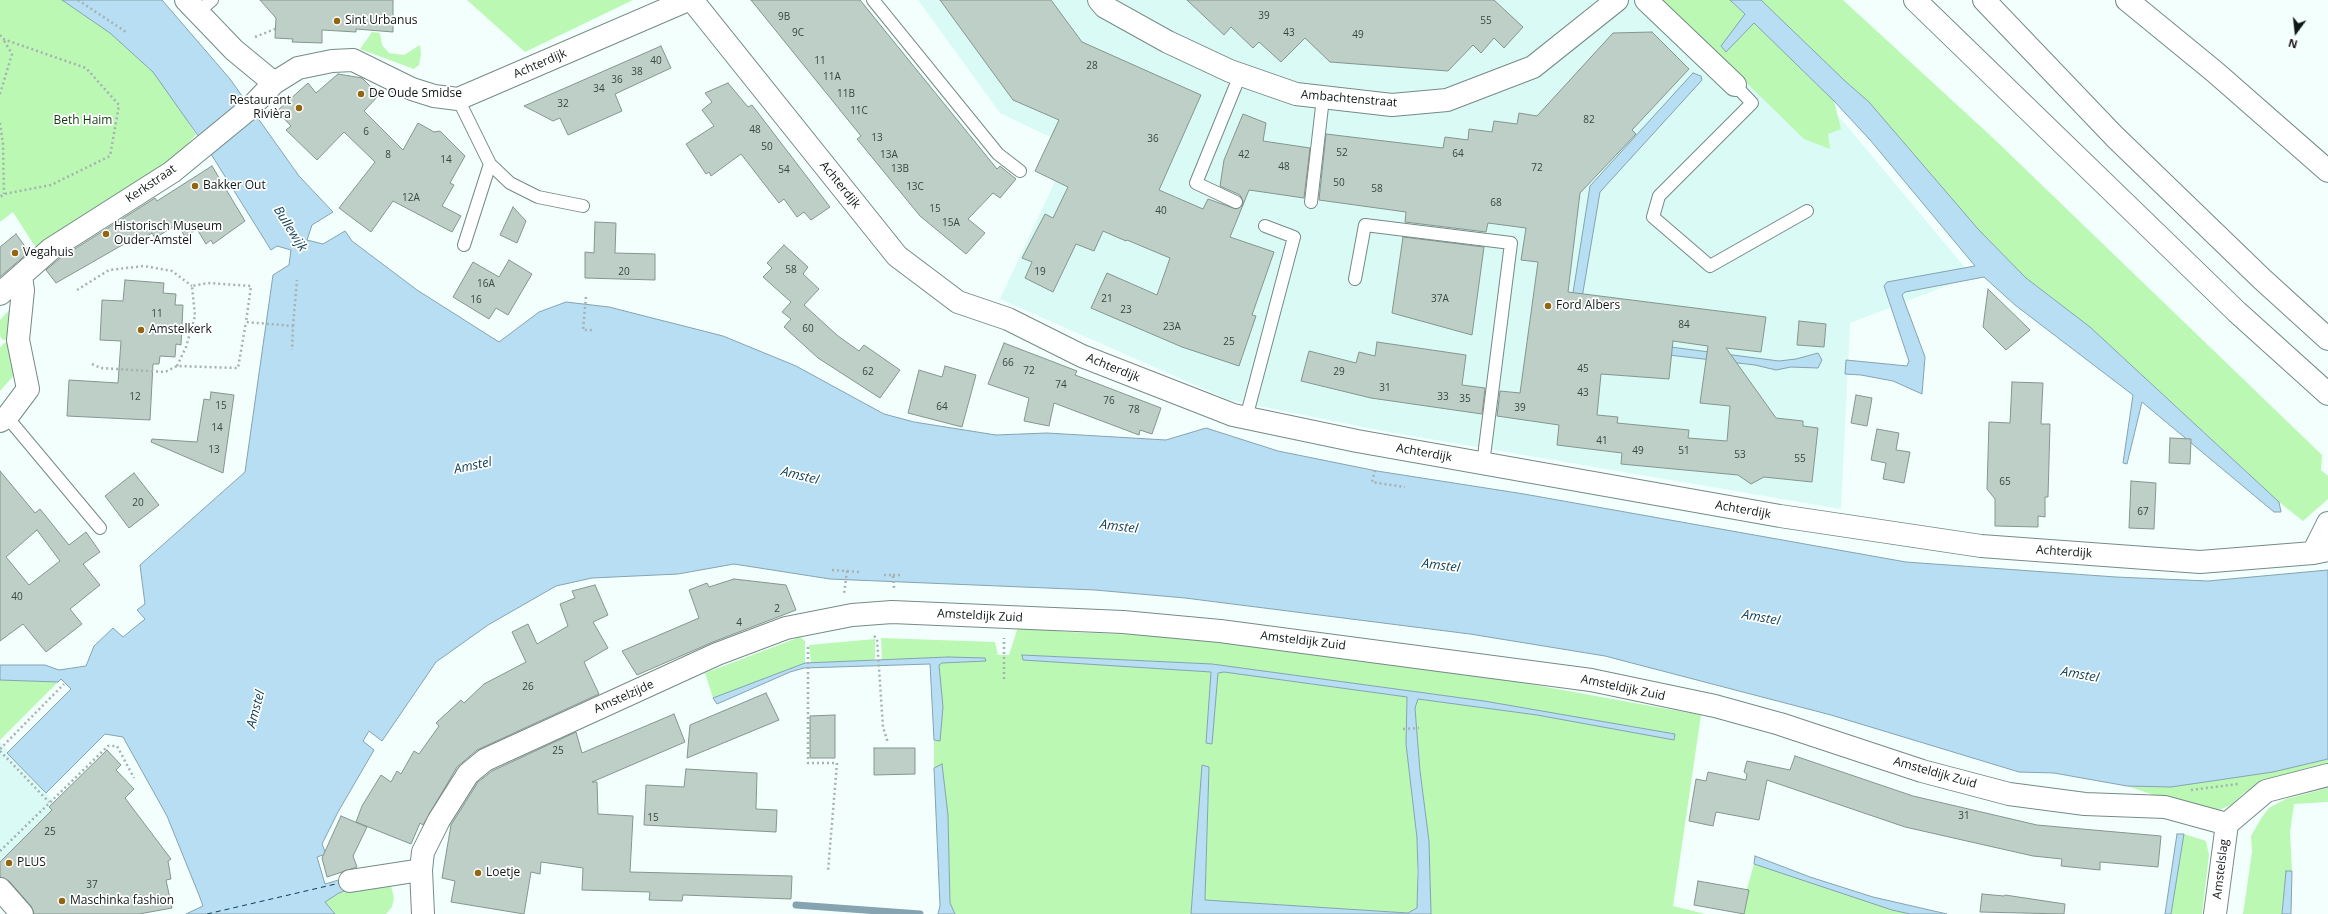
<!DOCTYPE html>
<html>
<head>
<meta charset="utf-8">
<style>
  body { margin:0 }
  #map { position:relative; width:2328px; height:914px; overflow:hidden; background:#f2fffd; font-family:"Open Sans",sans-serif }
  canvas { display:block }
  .north { position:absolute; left:2276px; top:12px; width:40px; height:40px; -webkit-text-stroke:3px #fff; paint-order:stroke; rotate:195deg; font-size:11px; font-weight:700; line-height:16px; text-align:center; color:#101817 }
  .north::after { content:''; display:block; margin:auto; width:14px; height:18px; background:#101817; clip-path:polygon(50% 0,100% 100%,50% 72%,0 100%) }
</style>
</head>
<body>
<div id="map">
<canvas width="2328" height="914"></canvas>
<div class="north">N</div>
</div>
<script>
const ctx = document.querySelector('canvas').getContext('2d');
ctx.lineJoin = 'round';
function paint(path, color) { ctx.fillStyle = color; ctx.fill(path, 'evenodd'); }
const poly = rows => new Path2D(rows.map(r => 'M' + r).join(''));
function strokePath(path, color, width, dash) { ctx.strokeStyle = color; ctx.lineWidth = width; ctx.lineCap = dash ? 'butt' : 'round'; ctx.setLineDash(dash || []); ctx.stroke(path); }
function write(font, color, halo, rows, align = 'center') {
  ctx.font = font + ' "Open Sans",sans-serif'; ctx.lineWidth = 3.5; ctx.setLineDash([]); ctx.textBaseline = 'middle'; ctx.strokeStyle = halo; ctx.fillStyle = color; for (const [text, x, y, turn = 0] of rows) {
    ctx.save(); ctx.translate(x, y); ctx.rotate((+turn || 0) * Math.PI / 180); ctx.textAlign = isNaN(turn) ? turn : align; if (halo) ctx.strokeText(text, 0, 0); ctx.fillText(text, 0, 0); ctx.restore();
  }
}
paint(poly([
  [918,0,1694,0,1842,120,1972,276,1850,323,1841,509,1383,431,1229,400,1000,299,1071,147,1000,113],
  [0,742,81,831,0,895]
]), '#dafaf5');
paint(poly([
  [0,0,62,0,110,33,153,72,176,102,196,135,167,165,36,248,13,212,0,222],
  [467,0,633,0,525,52],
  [1662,0,1730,0,1745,14,1726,51,1754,23,1834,101,1841,129,1828,134,1830,149,1804,139],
  [1761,0,1843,0,1993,138,2322,455,2321,470,2328,476,2328,499,2303,521,2279,502,2090,327,2026,278,1978,229,1869,102,1845,81],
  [372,32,380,33,382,45,389,53,404,55,420,45,421,54,419,65,414,69,360,49],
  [18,301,15,339,3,340,0,336,0,320],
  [16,342,16,373,0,391,0,348,4,343],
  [1018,627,1067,632,1168,636,1317,653,1507,680,1701,715,1673,906,1705,914,1431,914,1429,841,1420,771,1415,708,1418,699,1537,715,1674,740,1674,734,1484,701,1212,664,1022,655,1024,660,1212,672,1206,743,1211,744,1218,673,1224,672,1407,697,1406,744,1417,838,1417,908,1408,913,1205,900,1209,767,1203,765,1191,914,955,914,950,903,948,815,942,765,934,768,934,740,940,741,939,665,942,663,985,661,985,658,882,660,881,638,995,642,998,655,1009,655],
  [800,637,805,641,805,663,713,698,705,673],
  [875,639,875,660,811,663,809,645],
  [0,680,58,682,0,740],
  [2328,759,2328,767,2263,781,2244,793,2231,805,2219,810,2163,798,2127,786,2171,787,2273,772],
  [2328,788,2328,802,2294,804,2290,832,2292,871,2286,871,2282,914,2243,914,2252,852,2251,836,2262,817,2269,808,2286,799],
  [2184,834,2206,841,2209,855,2202,914,2171,914],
  [1754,864,1892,910,1910,914,1740,914],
  [391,886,394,898,392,907,386,914,335,914,325,902,339,893]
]), '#baf8b4');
const water = poly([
  [62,0,162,0,230,79,299,176,333,212,312,225,307,240,323,244,345,231,352,241,417,290,499,342,539,312,566,302,609,307,723,336,796,366,884,414,914,422,996,435,1047,433,1166,440,1206,428,1278,451,1377,471,1524,494,1906,562,2116,577,2208,581,2328,570,2328,759,2273,772,2171,787,2127,786,2054,773,2019,772,1831,715,1605,656,1470,634,1185,598,1095,590,830,579,734,564,678,574,592,578,556,586,488,625,436,662,382,741,369,731,363,741,374,750,338,812,322,844,326,854,317,857,325,884,349,877,353,888,339,893,325,902,335,914,186,914,203,906,199,895,167,816,123,737,105,734,46,793,7,753,71,689,61,679,58,682,0,680,0,665,45,665,59,670,86,666,94,646,113,628,123,637,145,619,137,610,145,604,140,565,245,472,273,275,289,265,291,250,277,246,271,250,211,154,153,72,110,33,62,0],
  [1730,0,1761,0,1845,81,1869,102,1978,229,2026,278,2090,327,2279,502,2281,512,2274,512,2142,402,2127,464,2123,463,2133,395,2015,305,1984,277,1905,292,1902,295,1925,357,1922,394,1893,381,1861,375,1845,374,1846,360,1907,366,1909,361,1884,286,1887,282,1975,266,1871,141,1834,101,1754,23,1726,52,1721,46,1745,14,1730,0],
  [1693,73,1701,76,1702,80,1600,192,1576,333,1578,335,1779,361,1796,359,1818,353,1822,360,1818,368,1791,367,1776,370,1755,365,1565,343,1590,186,1693,73],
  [1022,655,1212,664,1484,701,1675,734,1674,740,1537,715,1418,699,1415,708,1420,771,1429,841,1431,914,1191,914,1202,765,1209,767,1205,900,1408,913,1417,908,1418,872,1417,838,1406,744,1407,697,1224,672,1218,673,1212,744,1206,743,1211,672,1023,660,1022,655],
  [948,657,985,658,986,661,942,663,939,665,943,707,940,741,934,740,930,664,804,668,790,672,717,704,713,698,805,663,948,657],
  [942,764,948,815,950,903,955,914,938,914,940,906,934,768,942,764],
  [2177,834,2184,834,2171,914,2165,914,2177,834],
  [1755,856,1810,877,1873,897,1947,914,1910,914,1892,910,1754,864,1755,856],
  [2286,871,2292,871,2291,914,2282,914,2286,871]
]);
paint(water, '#b7def2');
strokePath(water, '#85a3b0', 1);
strokePath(poly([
  [796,905,920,914]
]), '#85a3b0', 7);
strokePath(poly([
  [207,914,340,883]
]), '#0d3e53', 1, [5, 4]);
const building = poly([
  [260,0,393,0,393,32,356,29,356,32,322,30,322,43,292,42,293,39,275,38,276,18,260,0],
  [751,0,860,0,997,169,1000,166,1016,179,1000,198,993,193,968,219,985,233,966,254,920,216,857,139,861,136,751,0],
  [940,0,1051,0,1082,42,1201,95,1159,190,1203,209,1208,199,1236,209,1243,205,1243,201,1240,195,1220,186,1224,160,1243,114,1266,123,1263,141,1310,148,1304,198,1249,190,1230,237,1274,252,1252,315,1256,316,1239,366,1182,347,1091,308,1107,273,1157,295,1170,258,1127,240,1126,241,1103,231,1094,251,1076,244,1053,292,1025,278,1032,262,1022,258,1045,214,1053,218,1068,187,1035,171,1059,120,1013,100,940,0],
  [1187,0,1494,0,1523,27,1504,48,1494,38,1481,53,1473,45,1448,71,1330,62,1305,38,1281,62,1259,42,1253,48,1231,27,1224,35,1187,0],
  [1652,32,1689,69,1632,130,1636,134,1580,193,1568,292,1766,317,1761,352,1726,348,1776,418,1803,421,1803,426,1818,428,1812,482,1764,477,1751,484,1738,475,1621,464,1622,453,1557,445,1559,425,1497,416,1500,391,1520,393,1538,262,1521,260,1526,228,1488,223,1486,232,1405,222,1406,212,1319,200,1326,134,1443,148,1445,137,1468,140,1469,129,1492,132,1494,121,1517,124,1519,113,1537,116,1613,33,1652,32],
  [1673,341,1708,346,1700,403,1730,406,1727,441,1688,438,1689,430,1617,423,1618,417,1597,415,1601,374,1669,379,1673,341],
  [661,46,671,68,615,94,622,111,568,135,560,118,553,121,524,106,661,46],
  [338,74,362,78,379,95,364,111,403,150,418,123,434,132,440,131,465,156,450,183,454,185,442,206,461,216,452,232,393,201,371,232,339,208,375,162,344,132,317,160,286,130,291,126,277,111,308,83,316,93,338,74],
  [728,83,748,107,752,105,830,207,811,220,804,212,797,217,784,199,779,203,741,154,711,176,709,172,706,174,686,144,714,126,702,110,712,102,705,93,728,83],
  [212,166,245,221,213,244,211,240,206,244,197,229,185,237,178,224,155,238,152,233,140,240,138,236,56,283,46,270,59,259,144,205,155,198,157,201,212,166],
  [513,207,526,221,517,243,500,235,513,207],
  [595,222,616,223,615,253,655,254,655,280,585,278,585,252,594,253,595,222],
  [16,234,29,252,0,277,0,247,16,234],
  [1403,237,1484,247,1472,335,1392,313,1403,237],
  [784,245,808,267,803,274,819,289,804,305,838,336,859,351,864,345,900,370,880,398,818,358,784,327,791,319,782,312,791,302,763,277,772,268,767,263,784,245],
  [509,260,532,274,508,315,496,308,489,319,453,297,473,262,499,277,509,260],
  [125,280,164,283,163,293,176,294,175,305,183,305,181,345,176,344,175,357,160,356,159,364,153,364,150,420,67,416,69,380,118,383,121,341,100,340,102,300,123,301,125,280],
  [1988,289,2030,330,2006,350,1983,327,1988,289],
  [1799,321,1826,324,1824,347,1797,345,1799,321],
  [1377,342,1466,355,1462,385,1485,388,1482,414,1371,398,1301,381,1309,351,1356,363,1359,352,1375,356,1377,342],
  [1004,343,1077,371,1075,375,1161,408,1152,434,1140,430,1139,435,1054,403,1049,426,1024,421,1029,398,988,384,1004,343],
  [945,366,976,375,962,427,908,413,919,370,942,377,945,366],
  [2012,382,2043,383,2041,424,2050,424,2048,497,2045,497,2045,517,2038,516,2038,527,1995,526,1995,499,1987,489,1989,422,2010,423,2012,382],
  [211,392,234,395,223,473,151,442,152,439,197,442,204,399,210,400,211,392],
  [1856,395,1872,398,1867,426,1851,423,1856,395],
  [1877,429,1899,433,1896,450,1910,452,1904,483,1883,479,1886,463,1871,460,1877,429],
  [2170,438,2191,439,2190,464,2169,463,2170,438],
  [0,471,35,513,40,509,69,545,86,532,100,552,83,564,100,585,70,609,82,624,46,652,23,624,0,641,0,471],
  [37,530,60,561,29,585,6,557,37,530],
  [134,473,159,505,129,528,105,496,134,473],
  [2131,481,2156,483,2154,529,2129,528,2131,481],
  [734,579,786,585,796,610,713,642,637,675,622,651,699,618,689,590,707,583,709,587,734,579],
  [595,585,608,615,593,622,608,648,584,662,599,694,477,750,457,767,423,825,420,823,411,844,356,822,362,806,381,775,391,782,397,771,401,774,414,751,419,754,439,726,436,723,461,700,464,703,484,684,526,662,512,632,528,624,537,644,568,626,560,604,575,598,572,591,595,585],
  [766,693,779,720,687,758,690,725,766,693],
  [674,714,685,742,592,782,597,782,598,814,633,816,630,872,792,876,791,899,683,895,682,901,649,900,650,892,582,890,583,868,541,862,540,874,531,872,524,914,451,902,455,881,442,878,451,825,478,782,492,771,576,732,582,753,674,714],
  [835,715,835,758,810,758,810,716,835,715],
  [874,748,915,748,915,774,874,775,874,748],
  [107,750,121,765,116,770,134,789,125,798,171,859,168,861,171,879,166,880,172,908,139,914,34,914,31,906,9,881,0,877,0,862,52,810,49,807,107,750],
  [1795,756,1913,796,2037,825,2161,836,2158,867,2100,862,2100,870,2061,866,2062,859,2033,856,1905,827,1767,780,1759,820,1716,812,1713,826,1689,821,1696,779,1706,781,1708,772,1746,780,1747,774,1744,772,1747,761,1790,770,1795,756],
  [686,769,757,773,756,809,777,810,776,832,644,825,646,785,684,787,686,769],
  [341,816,367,827,353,856,357,867,327,877,322,858,341,816],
  [1698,881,1749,890,1744,914,1694,905,1698,881],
  [1982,894,2004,896,2005,895,2065,904,2064,914,1980,912,1982,894]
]);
paint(building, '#bdcfc6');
strokePath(building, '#85968e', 1);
const service = poly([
  [873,0,998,154,1020,171],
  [197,13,212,0],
  [1735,85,1752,103,1659,196,1653,217,1710,266,1807,211],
  [458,99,490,164,510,183,538,197,583,206],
  [1236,202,1196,183,1240,75],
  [1311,202,1323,98],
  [464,245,490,164],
  [1355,279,1365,225,1511,243,1483,464],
  [7,417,100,528],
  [1246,418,1294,237,1265,226]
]);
const minor = poly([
  [186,0,234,50,274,83],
  [692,0,897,256,958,302,1008,319,1082,356,1233,415,1357,441,1780,516,1981,546,2200,562,2313,553,2328,550],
  [1099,0,1105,7,1168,42,1230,71,1296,94,1392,105,1447,100,1533,67,1617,0],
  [1646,0,1735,85],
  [0,294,51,249,172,172,250,108,274,83,298,68,332,61,353,60,412,89,434,96,458,99,688,0],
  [0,421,7,417,28,389,18,340,23,290,21,276],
  [2313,553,2328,523],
  [350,881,421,870],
  [0,889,22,914],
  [423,914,421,870,423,852,439,820,468,774,485,760,717,654,786,628,852,615,892,612,1123,622,1220,631,1591,680,1715,706,1780,724,1922,771,2009,794,2085,804,2165,807,2227,824]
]);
const tertiary = poly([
  [2215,914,2227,824,2266,791,2328,775]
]);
const motorway = poly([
  [1915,0,2237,312,2328,394],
  [1984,0,2115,137,2262,279,2328,339],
  [2127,0,2215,72,2328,171]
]);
strokePath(service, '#768a87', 14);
strokePath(minor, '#768a87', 24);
strokePath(tertiary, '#768a87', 24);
strokePath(motorway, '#768a87', 24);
strokePath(poly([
  [78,0,126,32],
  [0,35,3,39,86,68,119,105,110,156,51,185,4,194,0,197],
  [255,37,275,29],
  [0,94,12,54,3,39],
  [0,123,3,144,4,194],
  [77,290,109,270,144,266,172,271,192,286],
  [586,297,583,330,595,330],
  [293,326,297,280],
  [92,364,101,368,165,372,177,366,238,368,246,322],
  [177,366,186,347,195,316,192,286,208,283,251,286,246,322,293,326,292,350],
  [1375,470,1372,482,1405,487],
  [832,570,847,571,844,594],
  [847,571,860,572],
  [884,575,893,575,894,588],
  [893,575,903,575],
  [874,636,877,639,883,727,888,743],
  [808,647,808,763,837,763,828,871],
  [1004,679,1004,638],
  [1403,729,1419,728],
  [0,749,64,684],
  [0,751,49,802],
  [2191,790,2238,784],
  [0,851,108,746,117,746,134,778]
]), '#a6b1b0', 2.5, [2, 3]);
strokePath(service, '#fff', 12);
strokePath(minor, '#fff', 22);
strokePath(tertiary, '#fff', 22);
strokePath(motorway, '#fff', 22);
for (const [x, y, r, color] of [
  [337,21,4,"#926511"],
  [361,94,4,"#926511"],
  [299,108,4,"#926511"],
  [195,186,4,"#926511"],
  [106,234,4,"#926511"],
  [15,253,4,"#926511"],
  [1548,306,4,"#926511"],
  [141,330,4,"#926511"],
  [9,863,4,"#926511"],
  [478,873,4,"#926511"],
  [62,901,4,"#926511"]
]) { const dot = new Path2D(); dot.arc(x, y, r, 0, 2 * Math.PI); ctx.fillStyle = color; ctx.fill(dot); strokePath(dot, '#fff', 1.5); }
write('10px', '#3b4643', null, [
  ["39",1264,16],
  ["9B",784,17],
  ["55",1486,21],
  ["9C",798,33],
  ["43",1289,33],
  ["49",1358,35],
  ["40",656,61],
  ["11",820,61],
  ["28",1092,66],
  ["38",637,72],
  ["11A",832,77],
  ["36",617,80],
  ["34",599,89],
  ["11B",846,94],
  ["32",563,104],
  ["11C",859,111],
  ["82",1589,120],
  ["48",755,130],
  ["6",366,132],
  ["13",877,138],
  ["36",1153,139],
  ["50",767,147],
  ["52",1342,153],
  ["64",1458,154],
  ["8",388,155],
  ["13A",889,155],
  ["42",1244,155],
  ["14",446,160],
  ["48",1284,167],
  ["72",1537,168],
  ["13B",900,169],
  ["54",784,170],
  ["50",1339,183],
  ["13C",915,187],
  ["58",1377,189],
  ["12A",411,198],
  ["68",1496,203],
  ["15",935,209],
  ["40",1161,211],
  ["15A",951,223],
  ["58",791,270],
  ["20",624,272],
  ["19",1040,272],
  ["16A",486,284],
  ["21",1107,299],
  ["37A",1440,299],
  ["16",476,300],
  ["23",1126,310],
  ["11",157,314],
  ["84",1684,325],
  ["23A",1172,327],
  ["60",808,329],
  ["25",1229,342],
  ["66",1008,363],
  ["45",1583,369],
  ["72",1029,371],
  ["62",868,372],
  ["29",1339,372],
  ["74",1061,385],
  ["31",1385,388],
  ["43",1583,393],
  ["12",135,397],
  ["33",1443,397],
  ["35",1465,399],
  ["76",1109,401],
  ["15",221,406],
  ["64",942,407],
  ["39",1520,408],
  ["78",1134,410],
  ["14",217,428],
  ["41",1602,441],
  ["13",214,450],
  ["49",1638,451],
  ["51",1684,451],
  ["53",1740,455],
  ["55",1800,459],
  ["65",2005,482],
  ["20",138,503],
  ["67",2143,512],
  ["40",17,597],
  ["2",777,609],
  ["4",739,623],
  ["26",528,687],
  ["25",558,751],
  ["31",1964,816],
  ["15",653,818],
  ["25",50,832],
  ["37",92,885]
]);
write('12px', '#101817', '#fff', [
  ["Sint Urbanus",345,21],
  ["De Oude Smidse",369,94],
  ["Restaurant",291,101,"right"],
  ["Rivièra",291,115,"right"],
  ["Bakker Out",203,186],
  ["Historisch Museum",114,227],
  ["Ouder-Amstel",114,241],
  ["Vegahuis",23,253],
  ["Ford Albers",1556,306],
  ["Amstelkerk",149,330],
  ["PLUS",17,863],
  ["Loetje",486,873],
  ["Maschinka fashion",70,901]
], 'left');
write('12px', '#101817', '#fff', [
  ["Achterdijk",540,64,-23],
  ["Ambachtenstraat",1349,99,5],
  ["Kerkstraat",151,184,-34],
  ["Achterdijk",840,185,51],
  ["Achterdijk",1113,368,22],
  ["Achterdijk",1424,453,10],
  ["Achterdijk",1743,510,10],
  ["Achterdijk",2064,552,4],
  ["Amsteldijk Zuid",980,616,3],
  ["Amsteldijk Zuid",1303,641,7],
  ["Amsteldijk Zuid",1623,688,12],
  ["Amstelzijde",624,697,-24],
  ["Amsteldijk Zuid",1935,773,16],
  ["Amstelslag",2221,869,-83]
]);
write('12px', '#0f3e0d', '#fff', [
  ["Beth Haim",83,121]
]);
write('italic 13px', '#0d3e53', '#fff', [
  ["Bullewijk",290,229,58],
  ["Amstel",473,466,-12],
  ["Amstel",800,476,14],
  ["Amstel",1119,527,7],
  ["Amstel",1441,566,7],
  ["Amstel",1761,618,10],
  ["Amstel",2080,675,10],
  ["Amstel",256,709,-75]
]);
</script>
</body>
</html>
